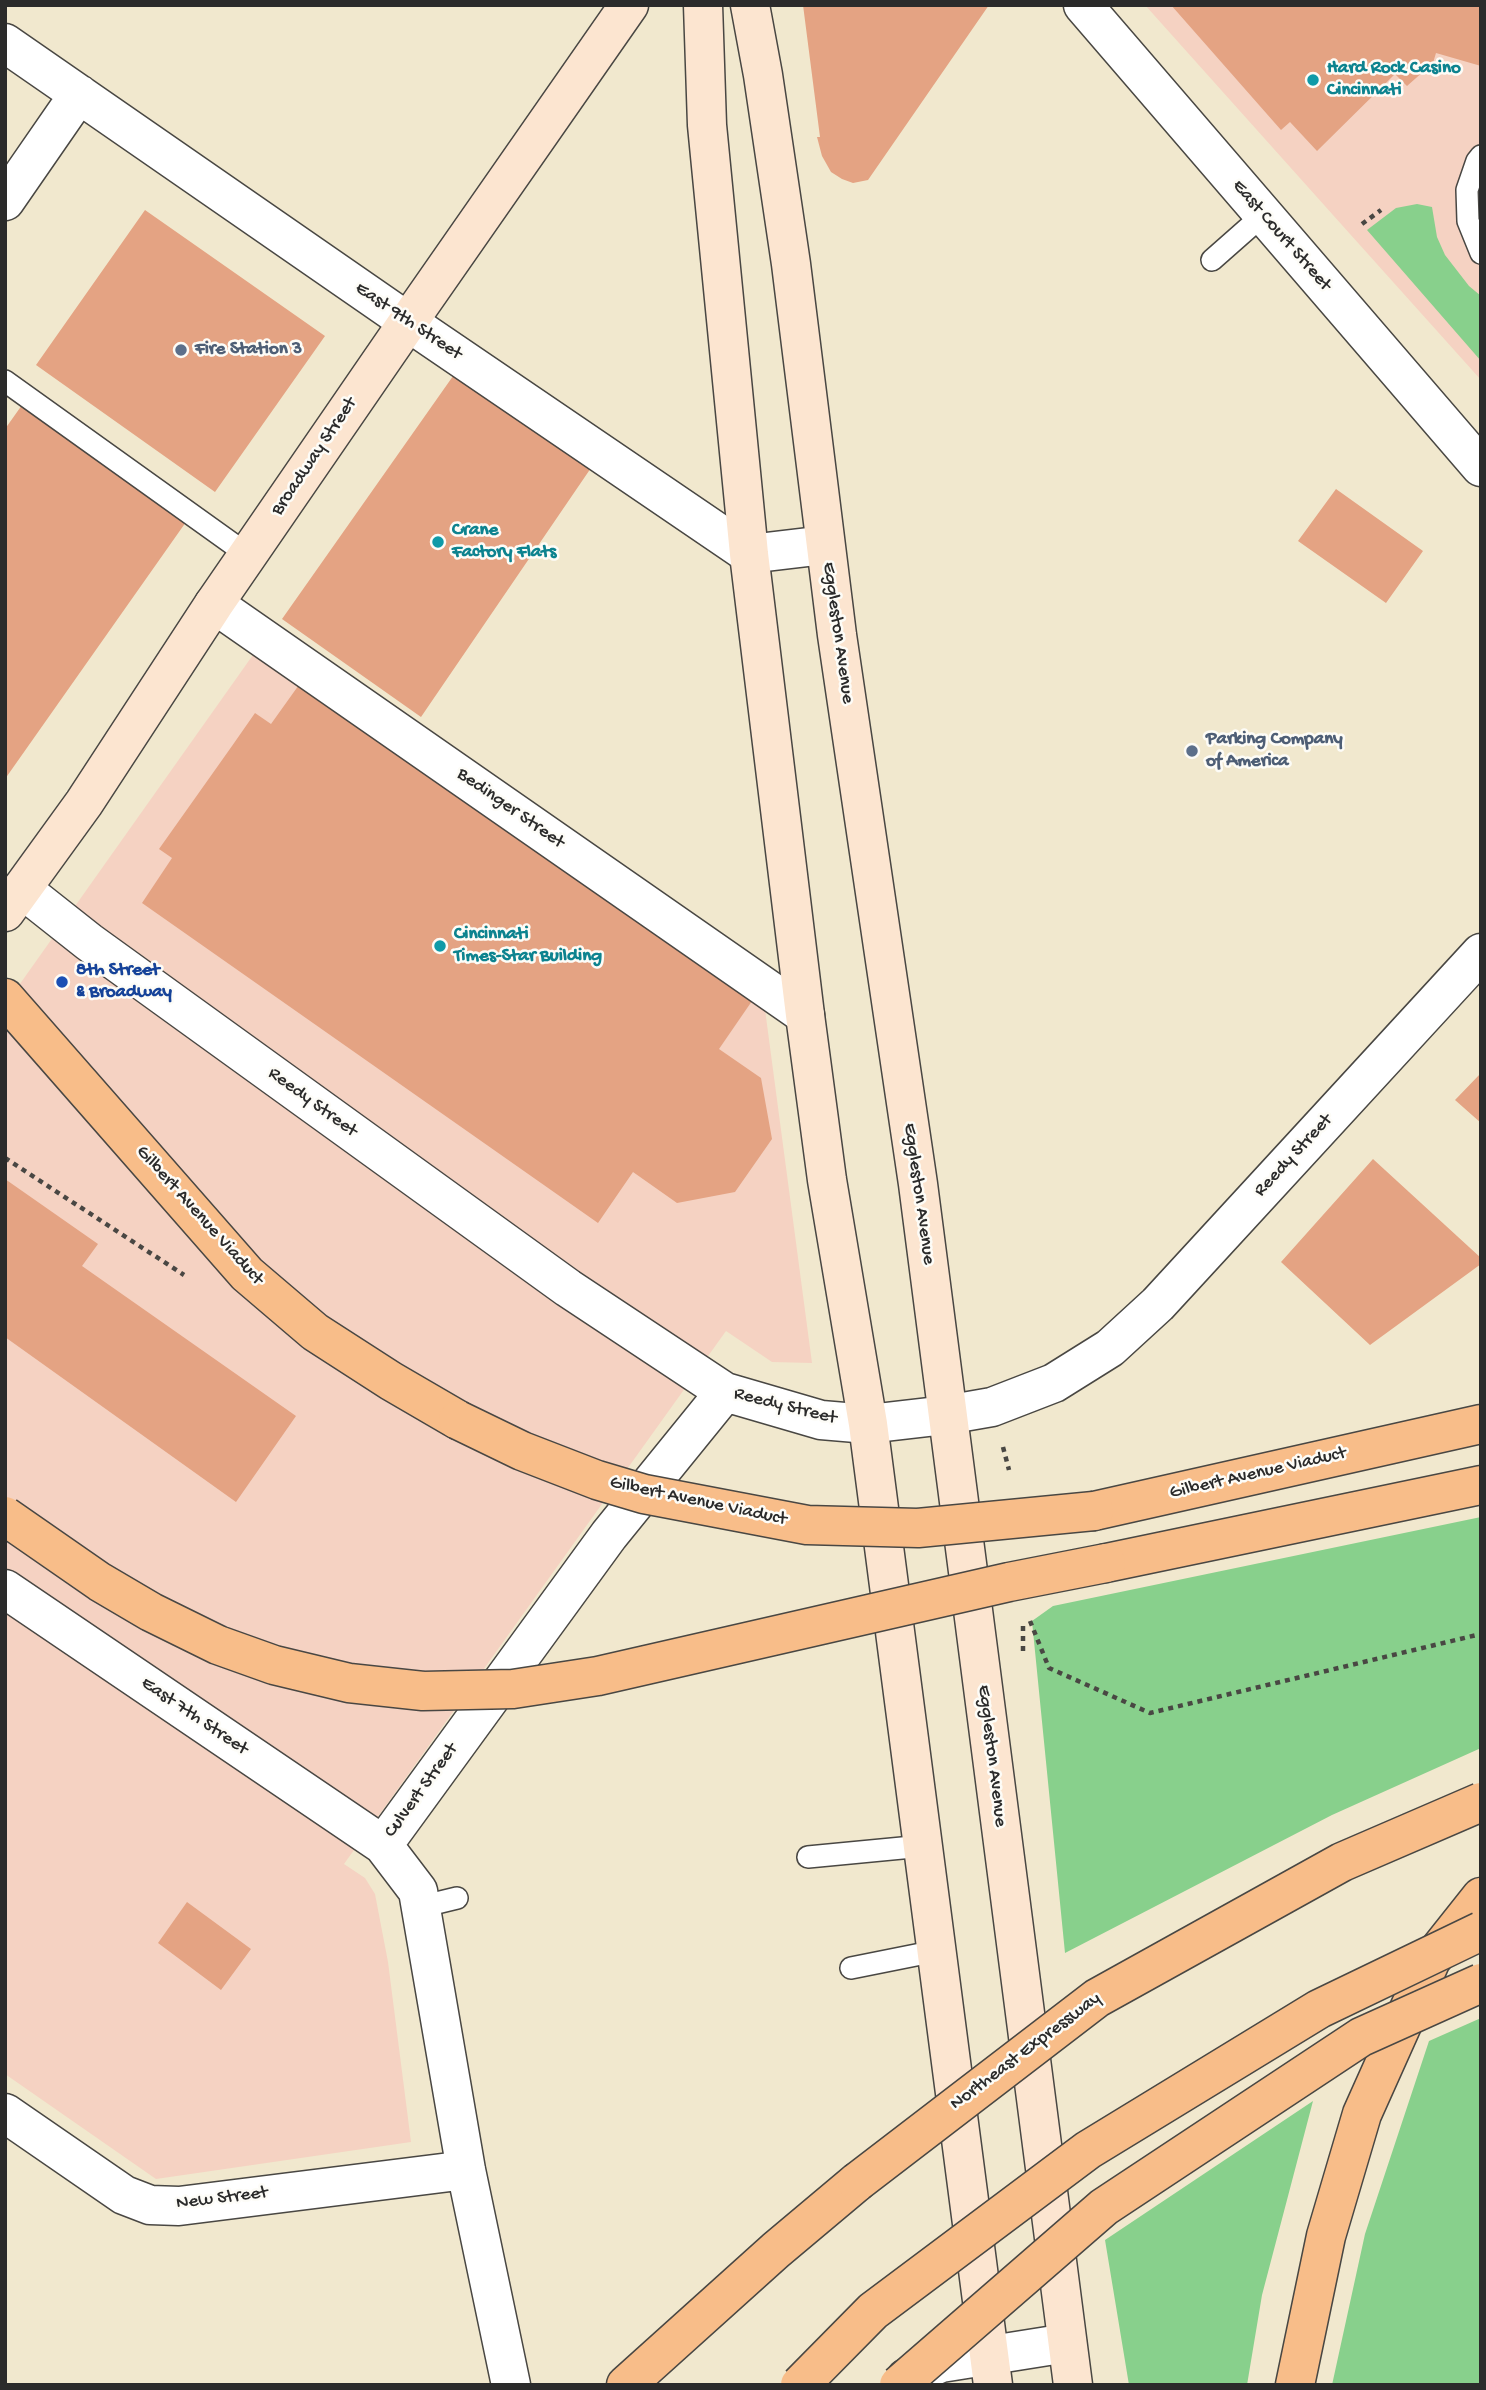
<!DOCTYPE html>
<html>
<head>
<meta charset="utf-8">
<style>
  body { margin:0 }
  #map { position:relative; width:1486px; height:2390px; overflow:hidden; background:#f1e8ce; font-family:"Gochi Hand",sans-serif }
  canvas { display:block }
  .frame { position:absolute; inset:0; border:7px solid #2b2b2b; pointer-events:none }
</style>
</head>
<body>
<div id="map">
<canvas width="1486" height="2390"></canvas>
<div class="frame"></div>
</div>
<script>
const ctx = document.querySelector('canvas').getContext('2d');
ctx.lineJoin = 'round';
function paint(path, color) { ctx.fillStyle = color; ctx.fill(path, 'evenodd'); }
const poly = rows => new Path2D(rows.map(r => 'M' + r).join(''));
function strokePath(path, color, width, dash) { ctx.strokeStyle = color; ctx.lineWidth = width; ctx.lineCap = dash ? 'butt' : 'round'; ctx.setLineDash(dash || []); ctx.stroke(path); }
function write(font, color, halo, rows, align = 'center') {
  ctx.font = font + ' "Gochi Hand",sans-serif'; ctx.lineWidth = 5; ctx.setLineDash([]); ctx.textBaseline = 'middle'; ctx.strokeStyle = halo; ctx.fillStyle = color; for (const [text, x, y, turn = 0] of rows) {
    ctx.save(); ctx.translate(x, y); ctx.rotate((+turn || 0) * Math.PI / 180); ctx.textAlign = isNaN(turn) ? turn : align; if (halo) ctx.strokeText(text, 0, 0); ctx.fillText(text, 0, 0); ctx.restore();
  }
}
paint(poly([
  [1145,5,1481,5,1481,380,1350,234],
  [260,645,764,1002,812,1363,772,1362,726,1331,344,1864,365,1878,375,1894,388,1962,411,2142,156,2179,5,2074,5,1005]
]), '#f5d2c2');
paint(poly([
  [1417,204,1432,207,1437,237,1445,255,1469,286,1481,296,1481,361,1367,230,1396,208],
  [1481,1517,1481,1748,1332,1815,1065,1953,1032,1621,1053,1606],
  [1481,2018,1481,2385,1332,2385,1365,2234,1429,2041],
  [1313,2101,1262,2295,1247,2385,1129,2385,1105,2240]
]), '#88d08c');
paint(poly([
  [803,5,989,5,868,180,853,183,842,179,831,172,822,156,817,137,820,137],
  [1171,5,1481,5,1481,66,1436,53,1433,63,1407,86,1395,74,1317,151,1290,122,1281,130],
  [145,210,325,336,215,492,36,365],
  [458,369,593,465,421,717,282,619],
  [22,405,186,522,5,779,5,429],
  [1336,489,1423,551,1386,603,1298,541],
  [301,682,752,1001,719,1049,761,1078,772,1139,735,1192,677,1203,633,1172,598,1223,142,903,172,858,159,849,232,746,255,713,271,724],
  [1481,1073,1481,1123,1455,1100],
  [1373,1159,1481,1258,1481,1264,1370,1345,1281,1262],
  [5,1179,98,1244,82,1266,296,1416,236,1502,5,1337],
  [187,1902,251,1949,221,1990,158,1943]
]), '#e4a383');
const lane = poly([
  [1481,156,1477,161,1467,190,1468,221,1481,253],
  [1212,260,1263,215],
  [5,381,248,555],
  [808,1857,923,1846],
  [420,1907,457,1898],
  [851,1968,936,1951]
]);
const street = poly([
  [1083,5,1481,467],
  [5,43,408,322,749,554,825,545],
  [5,201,79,94],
  [214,604,805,1015],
  [22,889,89,942,568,1288,725,1392,821,1420,868,1424,946,1415,992,1407,1054,1383,1110,1348,1158,1304,1481,953],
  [5,1589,383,1845,418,1891,466,2170,511,2385],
  [383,1845,609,1535,725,1392],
  [5,2113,124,2195,150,2205,179,2206,466,2170],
  [906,2378,941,2363,1067,2343]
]);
const secondary = poly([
  [703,5,707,125,749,554,805,1015,827,1180,868,1424,993,2385],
  [750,5,763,75,791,264,837,635,918,1184,1073,2385],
  [5,912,84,803,214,604,408,322,629,5]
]);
const primary = poly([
  [5,998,247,1274,315,1332,391,1381,458,1420],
  [1094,1511,1481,1424],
  [1106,1563,1481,1485]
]);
const highway = poly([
  [626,2385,776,2250,857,2182],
  [1295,2385,1326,2236,1362,2114,1431,1960,1481,1897]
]);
strokePath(lane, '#494743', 24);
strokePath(street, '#494743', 41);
strokePath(secondary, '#494743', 41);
strokePath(primary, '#494743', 41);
strokePath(highway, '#494743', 41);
strokePath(poly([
  [1362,224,1381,210],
  [5,1158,184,1275],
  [1003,1447,1009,1470],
  [1030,1621,1049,1668,1150,1713,1481,1634],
  [1023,1651,1023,1621]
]), '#494743', 4.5, [5, 5]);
strokePath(lane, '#fff', 21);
strokePath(street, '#fff', 38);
strokePath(secondary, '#fce5d0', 38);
strokePath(primary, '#f8bd89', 38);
strokePath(highway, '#f8bd89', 38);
const primaryBridge = poly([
  [458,1420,522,1451,597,1480,644,1494,807,1525,918,1528,1094,1511],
  [5,1516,100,1582,151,1612,218,1645,274,1665,349,1683,423,1691,513,1689,598,1676,1009,1582,1106,1563]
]);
const highwayBridge = poly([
  [857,2182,1097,1998,1342,1862,1481,1802],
  [800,2385,873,2311,1088,2150,1319,2009,1481,1931],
  [899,2385,1104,2207,1361,2037,1481,1983]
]);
strokePath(primaryBridge, '#494743', 41, []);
strokePath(highwayBridge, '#494743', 41, []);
strokePath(primaryBridge, '#f8bd89', 38);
strokePath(highwayBridge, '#f8bd89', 38);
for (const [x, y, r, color] of [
  [1313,80,7,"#0f9aa8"],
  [181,350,7,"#5c6f8a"],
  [438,542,7,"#0f9aa8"],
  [1192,751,7,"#5c6f8a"],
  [440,946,7,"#0f9aa8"],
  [62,982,7,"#1a4fb4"]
]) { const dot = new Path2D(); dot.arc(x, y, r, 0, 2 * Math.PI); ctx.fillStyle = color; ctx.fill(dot); strokePath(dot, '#fdfcf7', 2.5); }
write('bold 19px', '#0d838f', '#fdfcf7', [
  ["Hard Rock Casino",1327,69],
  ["Cincinnati",1327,91],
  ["Crane",452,531],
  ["Factory Flats",452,553],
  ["Cincinnati",454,935],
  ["Times-Star Building",454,957]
], 'left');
write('19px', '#2b2b2b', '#fdfcf7', [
  ["East Court Street",1281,236,49],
  ["East 9th Street",408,322,34],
  ["Broadway Street",315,457,-56],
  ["Eggleston Avenue",837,633,82],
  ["Bedinger Street",510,809,35],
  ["Reedy Street",312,1103,36],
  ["Reedy Street",1294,1156,-47],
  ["Eggleston Avenue",918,1194,82],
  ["Gilbert Avenue Viaduct",199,1216,48],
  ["Reedy Street",785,1407,14],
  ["Gilbert Avenue Viaduct",1258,1474,-13],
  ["Gilbert Avenue Viaduct",698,1502,12],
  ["East 7th Street",194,1717,34],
  ["Eggleston Avenue",991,1756,83],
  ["Culvert Street",422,1791,-54],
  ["Northeast Expressway",1026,2052,-37],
  ["New Street",222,2199,-7]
]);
write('bold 19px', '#4e5e75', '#fdfcf7', [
  ["Fire Station 3",195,350],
  ["Parking Company",1206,740],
  ["of America",1206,762]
], 'left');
write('bold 19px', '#164399', '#fdfcf7', [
  ["8th Street",76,971],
  ["& Broadway",76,993]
], 'left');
</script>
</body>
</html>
